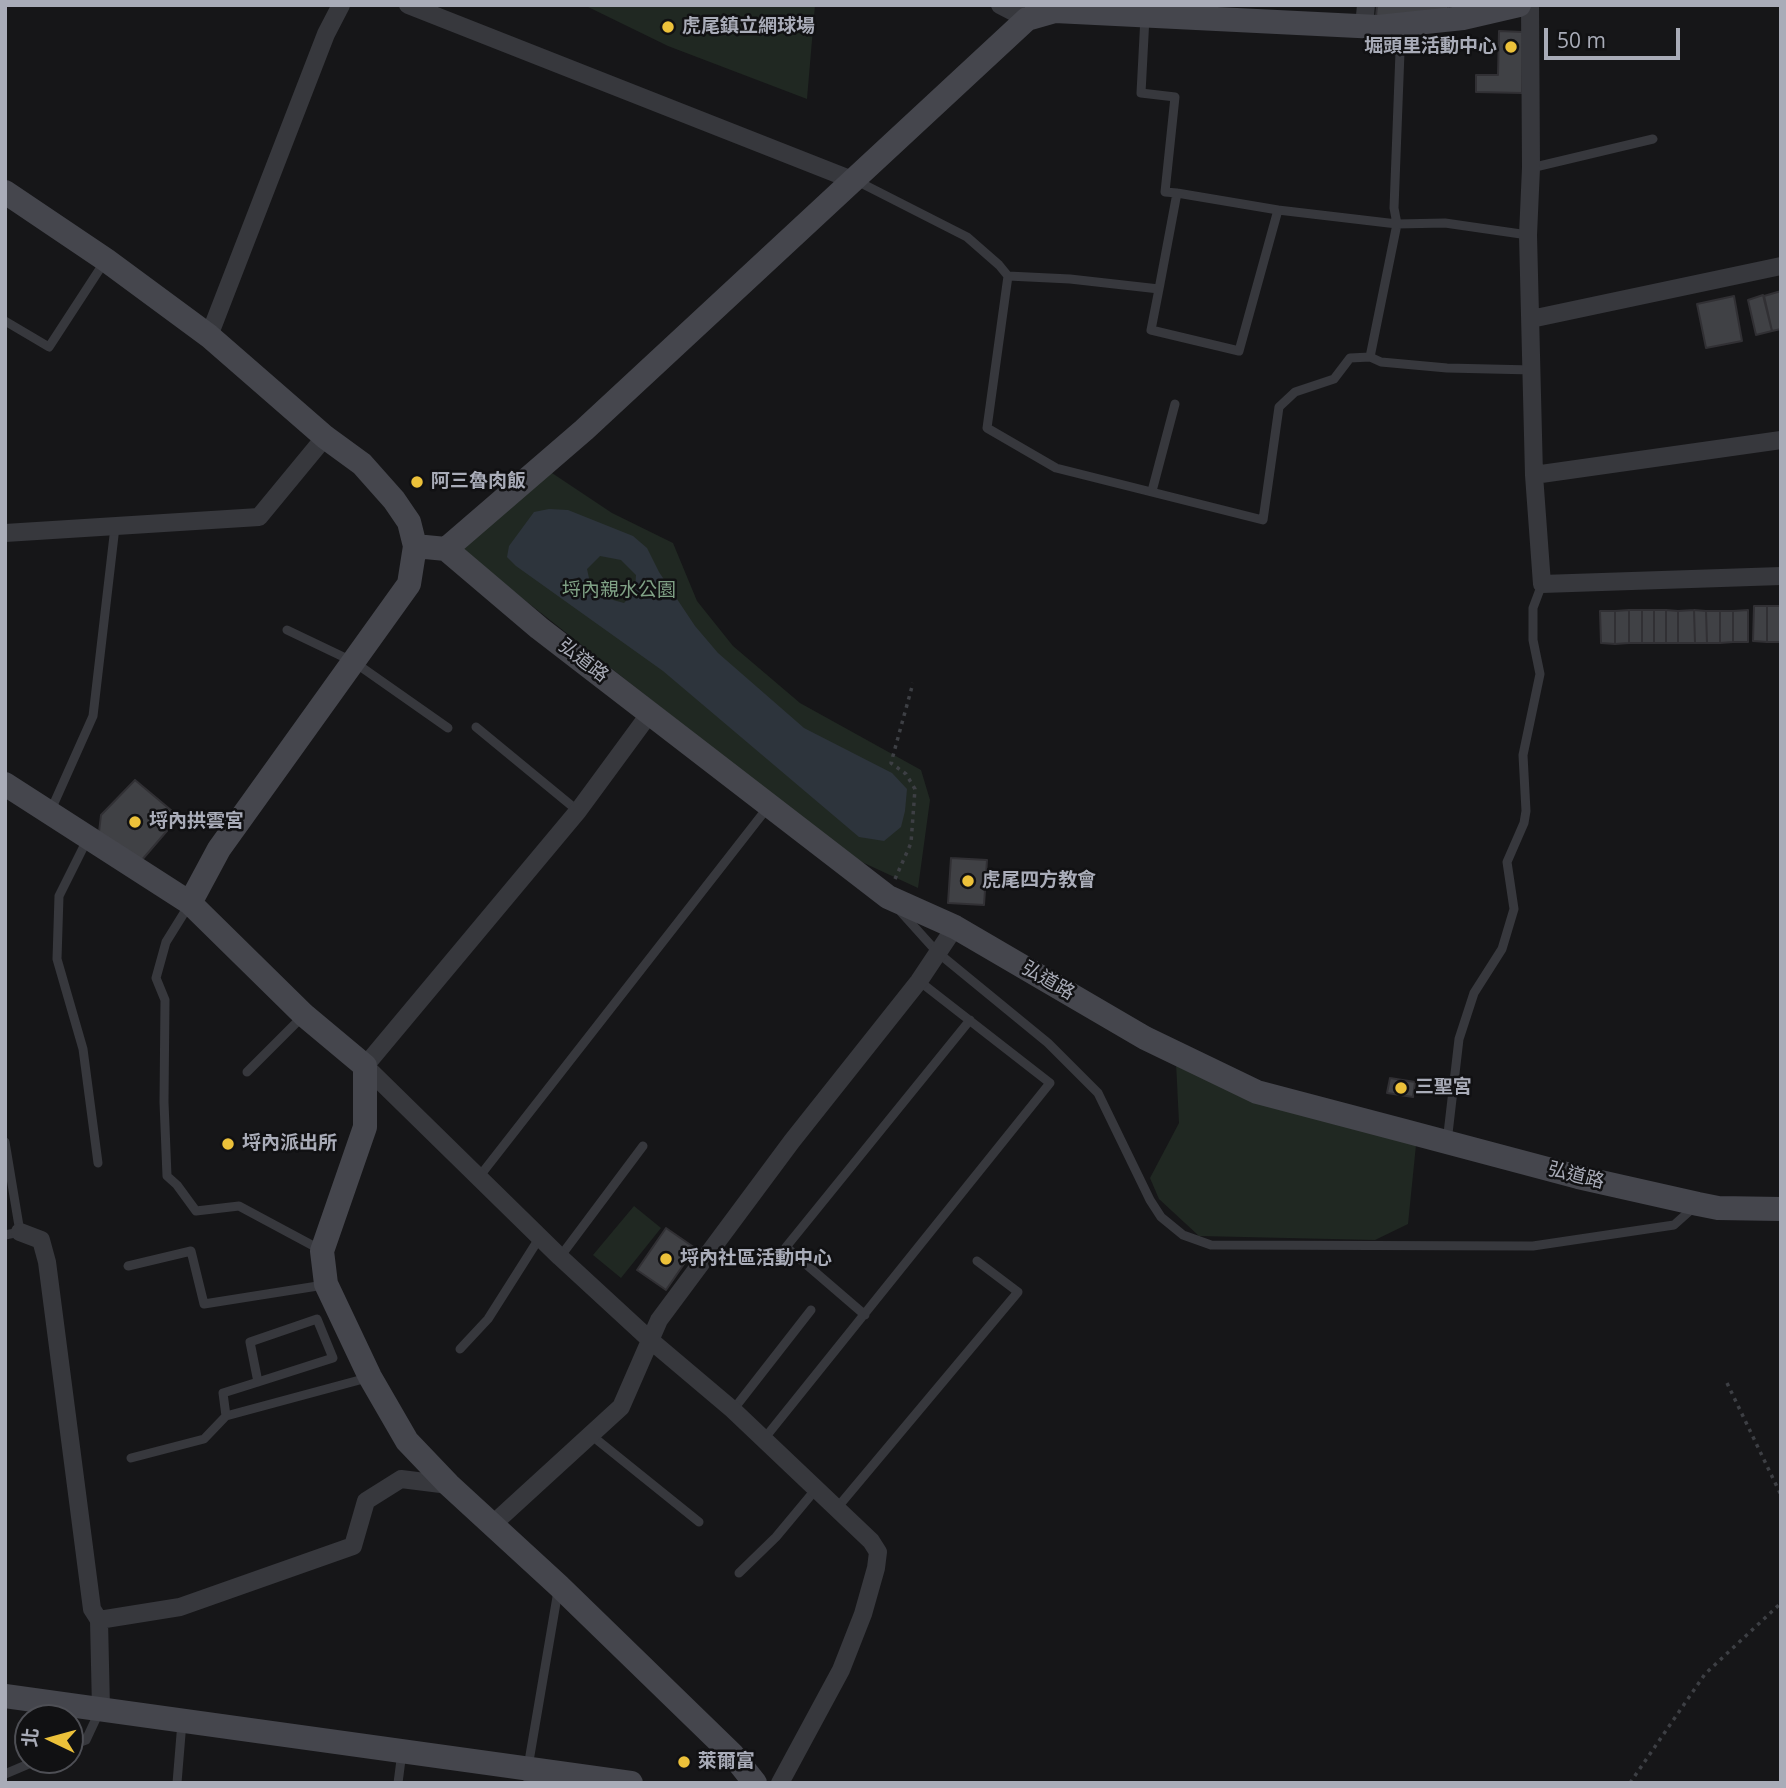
<!DOCTYPE html>
<html>
<head>
<meta charset="utf-8">
<style>
  body { margin:0 }
  #map { position:relative; width:1786px; height:1788px; overflow:hidden; background:#161618; font-family:"Open Sans","Noto Sans TC",sans-serif }
  canvas { display:block }
  .frame { position:absolute; inset:0; border:7px solid #a9acb8; pointer-events:none }
  .north { position:absolute; left:14px; top:1704px; width:70px; height:70px; box-sizing:border-box; background:#111113; border:2px solid #4e4f55; border-radius:50%; rotate:275deg; font-size:19px; font-weight:700; line-height:28px; text-align:center; color:#a9acb8 }
  .north::after { content:''; display:block; margin:auto; width:24px; height:32px; background:#ecc13a; clip-path:polygon(50% 0,100% 100%,50% 72%,0 100%) }
  .scale { position:absolute; left:1544px; top:28px; width:136px; height:32px; box-sizing:border-box; border:4px solid #a9acb8; border-top:0; padding-left:9px; font-size:21px; line-height:24px; white-space:nowrap; color:#a9acb8; -webkit-text-stroke:5px #111113; paint-order:stroke }
</style>
</head>
<body>
<div id="map">
<canvas width="1786" height="1788"></canvas>
<div class="frame"></div>
<div class="north">北</div>
<div class="scale">50 m</div>
</div>
<script>
const ctx = document.querySelector('canvas').getContext('2d');
ctx.lineJoin = 'round';
function paint(path, color) { ctx.fillStyle = color; ctx.fill(path, 'evenodd'); }
const poly = rows => new Path2D(rows.map(r => 'M' + r).join(''));
function strokePath(path, color, width, dash) { ctx.strokeStyle = color; ctx.lineWidth = width; ctx.lineCap = dash ? 'butt' : 'round'; ctx.setLineDash(dash || []); ctx.stroke(path); }
function write(font, color, halo, rows, align = 'center') {
  ctx.font = font + ' "Open Sans","Noto Sans TC",sans-serif'; ctx.lineWidth = 5; ctx.setLineDash([]); ctx.textBaseline = 'middle'; ctx.strokeStyle = halo; ctx.fillStyle = color; for (const [text, x, y, turn = 0] of rows) {
    ctx.save(); ctx.translate(x, y); ctx.rotate((+turn || 0) * Math.PI / 180); ctx.textAlign = isNaN(turn) ? turn : align; if (halo) ctx.strokeText(text, 0, 0); ctx.fillText(text, 0, 0); ctx.restore();
  }
}
paint(poly([
  [584,5,815,5,807,99,668,46],
  [549,471,612,513,673,543,697,601,733,646,800,703,921,770,930,800,918,888,851,857,461,550],
  [1176,1062,1416,1145,1408,1224,1375,1240,1199,1236,1159,1199,1150,1178,1179,1123],
  [634,1206,661,1228,621,1278,593,1255]
]), '#202822');
paint(poly([
  [549,509,568,510,633,536,647,548,659,572,695,626,718,653,804,728,892,773,907,789,905,811,901,827,884,841,859,837,663,671,516,566,507,557,509,546,534,512],
  [600,556,621,560,636,575,635,591,624,603,606,598,591,587,587,569]
]), '#2d343c');
const building = poly([
  [1377,5,1448,5,1448,16,1376,17,1377,5],
  [1499,31,1523,32,1522,93,1476,92,1476,75,1498,75,1499,31],
  [1781,291,1781,329,1772,331,1764,296,1781,291],
  [1763,295,1772,331,1756,335,1748,300,1763,295],
  [1734,296,1742,341,1706,348,1697,304,1734,296],
  [1754,606,1767,606,1767,642,1753,641,1754,606],
  [1767,606,1780,606,1780,642,1767,642,1767,606],
  [1629,610,1629,643,1615,644,1615,611,1629,610],
  [1629,610,1642,610,1642,643,1629,643,1629,610],
  [1642,610,1654,610,1654,643,1642,643,1642,610],
  [1654,610,1666,610,1666,643,1654,643,1654,610],
  [1666,610,1678,611,1678,643,1666,643,1666,610],
  [1694,610,1695,643,1678,643,1678,611,1694,610],
  [1694,610,1706,611,1707,643,1695,643,1694,610],
  [1748,610,1748,642,1733,642,1733,611,1748,610],
  [1600,611,1615,611,1615,644,1601,643,1600,611],
  [1706,611,1720,611,1720,643,1707,643,1706,611],
  [1720,611,1733,611,1733,642,1720,643,1720,611],
  [135,780,172,811,166,818,172,825,141,861,99,832,101,815,135,780],
  [951,858,987,860,984,905,948,903,951,858],
  [1390,1078,1415,1082,1413,1097,1387,1093,1390,1078],
  [666,1228,695,1248,666,1290,637,1270,666,1228]
]);
paint(building, '#404145');
strokePath(building, '#313034', 2);
strokePath(poly([
  [895,879,911,843,915,789,906,774,891,763,913,683],
  [1727,1383,1781,1495],
  [1630,1783,1705,1674,1781,1603]
]), '#3d3f44', 3.5, [3.5, 5]);
strokePath(poly([
  [1401,26,1394,208,1397,224,1370,357,1381,362,1447,368,1533,370],
  [1531,168,1653,139],
  [857,181,967,237,999,265,1008,276,987,428,1056,468,1263,520,1279,407,1295,392,1334,379,1350,358,1370,357],
  [1177,193,1278,210],
  [1008,276,1070,279,1159,289,1177,193,1165,192,1175,97,1141,93,1145,17],
  [1159,289,1151,330,1239,351,1278,210,1397,224,1445,223,1528,235],
  [5,321,49,347,105,261],
  [1152,491,1175,404],
  [287,630,354,662,448,728],
  [476,727,578,811],
  [51,810,93,716,115,527],
  [88,838,59,896,57,959,83,1049,98,1163],
  [189,905,166,942,156,978,165,1000,164,1102,167,1176,177,1185,196,1211,239,1206,321,1250],
  [901,912,937,952,1048,1043,1098,1093,1150,1200,1161,1217,1183,1235,1211,1245,1533,1246,1674,1225,1693,1208],
  [247,1072,303,1016],
  [5,1142,20,1232,5,1235],
  [1447,1142,1459,1039,1474,993,1502,949,1514,909,1507,862,1524,823,1526,811,1523,755,1540,674,1533,640,1533,608,1542,584],
  [479,1177,768,807],
  [560,1257,643,1146],
  [128,1266,191,1251,204,1304,324,1285],
  [865,1315,786,1247,970,1020],
  [460,1349,488,1319,540,1237],
  [733,1410,811,1310],
  [226,1416,223,1393,258,1382,333,1358,317,1319,250,1342,258,1382],
  [591,1435,699,1522],
  [764,1439,1050,1083,919,981],
  [131,1458,204,1439,226,1416,367,1378],
  [837,1508,1018,1292,977,1261],
  [739,1573,776,1537,816,1489],
  [70,1746,86,1740,100,1710],
  [5,1774,38,1760],
  [177,1783,182,1722],
  [398,1783,402,1752],
  [528,1783,528,1767,558,1591]
]), '#37383d', 9);
strokePath(poly([
  [408,5,855,181],
  [1000,5,1027,19],
  [1530,5,1531,168,1528,235,1534,475,1542,584,1781,576],
  [1364,26,1366,5],
  [1531,319,1781,266],
  [209,336,326,34,341,5],
  [1534,475,1781,440],
  [5,533,259,517,325,437],
  [650,713,578,811,365,1066,560,1257,649,1339,733,1410,871,1541,878,1552,876,1568,863,1614,841,1670,780,1783],
  [20,1232,41,1240,47,1262,92,1609,99,1620,101,1709],
  [492,1525,621,1407,659,1320,792,1141,919,981,955,927],
  [99,1620,180,1607,353,1546,366,1501,401,1479,449,1485]
]), '#37383d', 18);
strokePath(poly([
  [5,192,106,260,209,336,325,437,362,464,394,500,409,522,415,546,409,584,219,849,190,903],
  [415,546,446,549,539,628,888,897,955,927,1145,1038,1257,1092,1405,1131,1578,1177,1698,1204,1718,1208,1781,1209],
  [446,549,584,430,1027,19,1055,11,1378,27,1463,18,1519,5],
  [5,784,190,903,304,1015,365,1066,365,1127,322,1251,326,1284,370,1377,407,1441,449,1485,559,1586,732,1754,755,1783],
  [5,1696,631,1783]
]), '#45464d', 24);
for (const [x, y, r, color] of [
  [668,27,7,"#ecc13a"],
  [1511,47,7,"#ecc13a"],
  [417,482,7,"#ecc13a"],
  [135,822,7,"#ecc13a"],
  [968,881,7,"#ecc13a"],
  [1401,1088,7,"#ecc13a"],
  [228,1144,7,"#ecc13a"],
  [666,1259,7,"#ecc13a"],
  [684,1762,7,"#ecc13a"]
]) { const dot = new Path2D(); dot.arc(x, y, r, 0, 2 * Math.PI); ctx.fillStyle = color; ctx.fill(dot); strokePath(dot, '#111113', 2.5); }
write('bold 19px', '#a9acb8', '#111113', [
  ["虎尾鎮立網球場",682,27],
  ["堀頭里活動中心",1497,47,"right"],
  ["阿三魯肉飯",431,482],
  ["埒內拱雲宮",149,822],
  ["虎尾四方教會",982,881],
  ["三聖宮",1415,1088],
  ["埒內派出所",242,1144],
  ["埒內社區活動中心",680,1259],
  ["萊爾富",698,1762]
], 'left');
write('19px', '#80a286', '#111113', [
  ["埒內親水公園",619,591]
]);
write('19px', '#a9acb8', '#111113', [
  ["弘道路",583,661,38],
  ["弘道路",1048,981,30],
  ["弘道路",1576,1176,14]
]);
</script>
</body>
</html>
